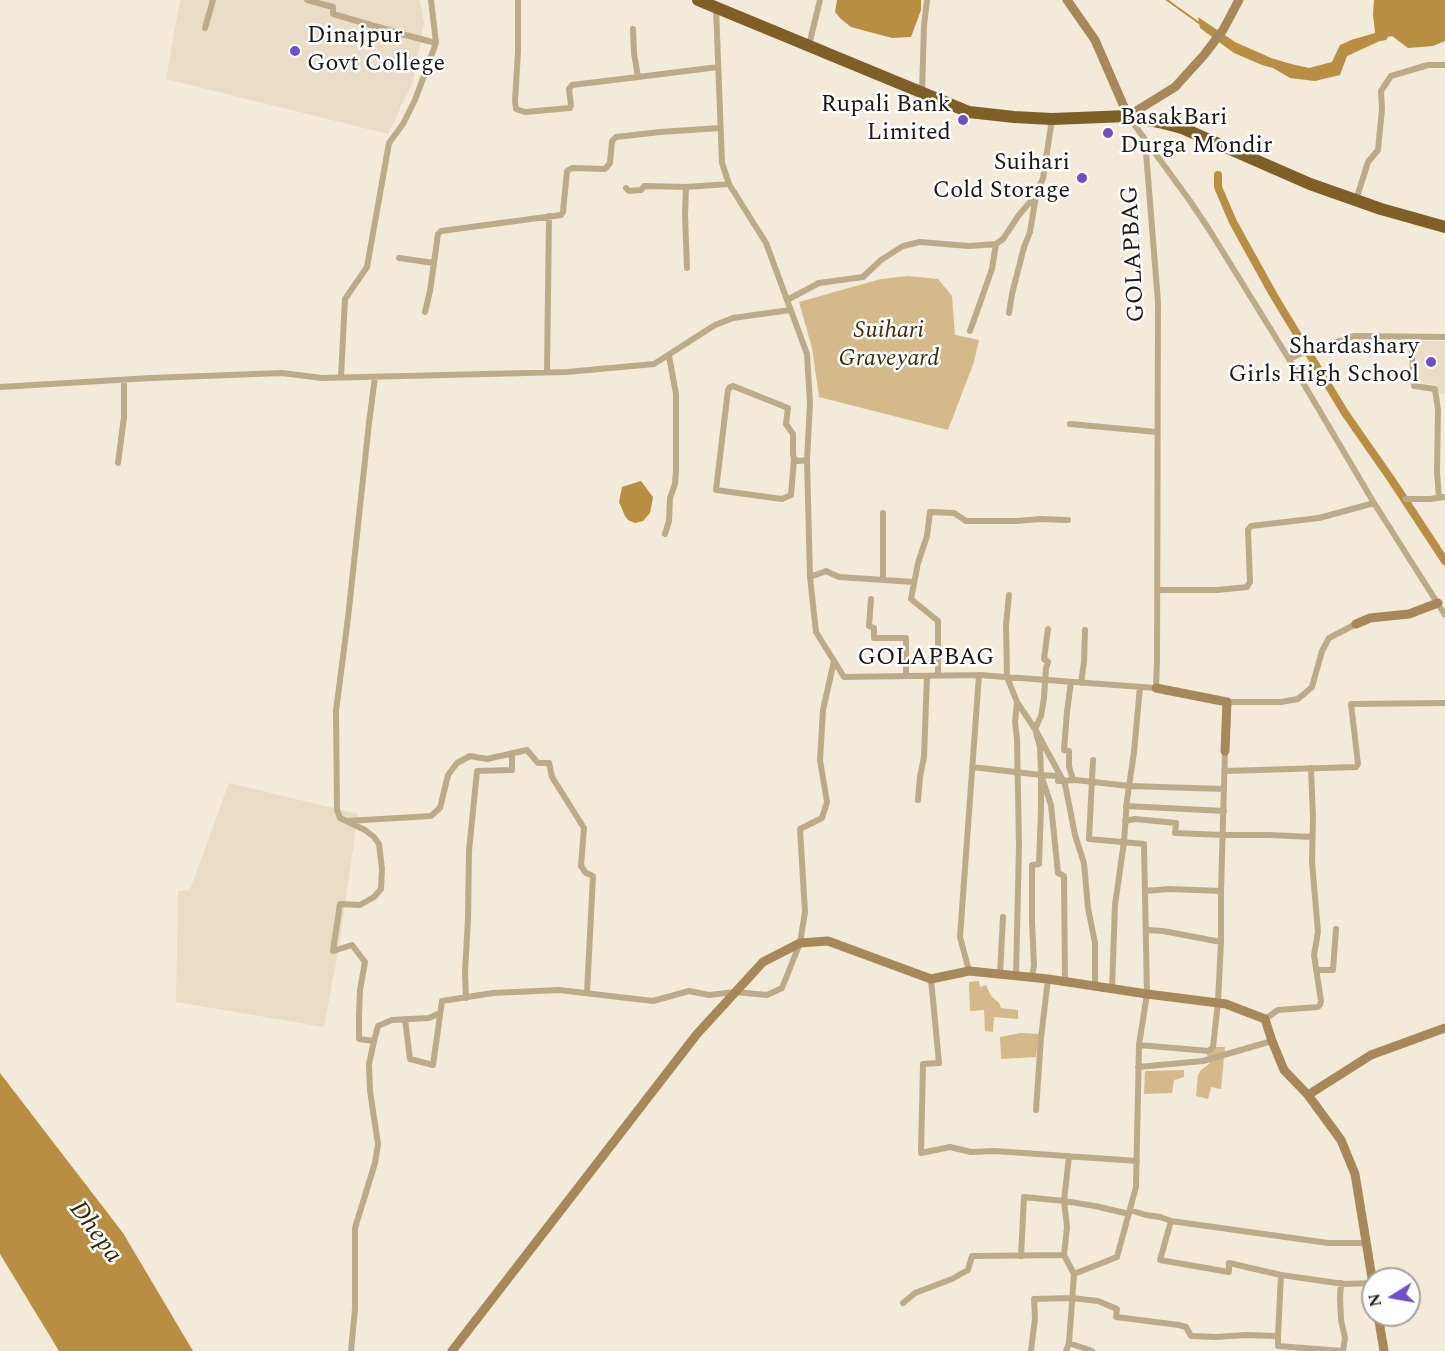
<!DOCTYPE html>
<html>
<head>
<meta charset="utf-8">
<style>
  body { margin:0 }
  #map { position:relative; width:1445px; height:1351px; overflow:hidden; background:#f4eada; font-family:Spectral,serif }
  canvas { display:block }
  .north { position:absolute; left:1361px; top:1267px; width:60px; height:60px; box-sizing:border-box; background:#fff; border:2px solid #a4a3a0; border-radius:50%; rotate:259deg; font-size:16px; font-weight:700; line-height:24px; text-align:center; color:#1b1812 }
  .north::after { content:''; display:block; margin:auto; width:21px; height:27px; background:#6f50ca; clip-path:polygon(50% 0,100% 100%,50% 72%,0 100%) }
</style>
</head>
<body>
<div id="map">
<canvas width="1445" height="1351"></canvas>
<div class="north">N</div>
</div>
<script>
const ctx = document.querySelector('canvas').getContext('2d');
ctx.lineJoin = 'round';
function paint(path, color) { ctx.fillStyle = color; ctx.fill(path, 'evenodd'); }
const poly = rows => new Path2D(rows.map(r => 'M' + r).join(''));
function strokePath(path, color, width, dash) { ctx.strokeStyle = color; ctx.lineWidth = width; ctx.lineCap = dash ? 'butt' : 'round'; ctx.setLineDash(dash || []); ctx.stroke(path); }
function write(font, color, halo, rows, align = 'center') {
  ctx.font = font + ' Spectral,serif'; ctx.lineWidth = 5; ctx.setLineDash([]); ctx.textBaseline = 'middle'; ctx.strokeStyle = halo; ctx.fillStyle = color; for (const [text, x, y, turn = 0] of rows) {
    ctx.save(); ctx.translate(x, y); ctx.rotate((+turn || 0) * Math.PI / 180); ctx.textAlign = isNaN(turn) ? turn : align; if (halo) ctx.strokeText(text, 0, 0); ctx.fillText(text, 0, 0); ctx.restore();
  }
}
paint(poly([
  [180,0,420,0,424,23,413,82,388,134,166,79],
  [1414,341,1445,341,1445,394,1440,394,1437,385,1419,383],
  [229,783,358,814,340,940,324,1027,176,1002,178,891,190,890]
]), '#eadcc6');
paint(poly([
  [908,276,938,279,952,296,955,335,979,340,974,362,948,430,819,397,812,348,799,302,881,279],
  [979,981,980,987,986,985,991,996,999,1003,1001,1008,1018,1010,1018,1019,994,1017,993,1032,985,1031,984,1010,970,1011,969,982],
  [1021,1033,1039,1034,1036,1057,1001,1059,1000,1037],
  [1213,1047,1225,1047,1221,1089,1211,1087,1208,1099,1196,1096,1198,1075,1201,1070,1210,1063,1207,1055],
  [1184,1070,1184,1077,1174,1080,1172,1093,1144,1094,1145,1071]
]), '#d4b98b');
paint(poly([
  [837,0,921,0,921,10,911,37,892,38,851,27,841,19,835,12],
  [1374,0,1445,0,1445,41,1433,46,1408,48,1392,36,1388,37,1386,40,1380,41,1347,56,1340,75,1315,81,1290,78,1273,68,1262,65,1234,53,1200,28,1198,17,1235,42,1271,58,1291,64,1309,68,1332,62,1340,45,1351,40,1375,33,1373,14],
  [641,481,653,497,650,513,643,521,635,523,628,520,625,516,619,502,622,487],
  [0,1073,123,1233,193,1351,59,1351,0,1254]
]), '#b88f42');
strokePath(poly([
  [1167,0,1199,23]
]), '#b88f42', 2);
strokePath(poly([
  [1218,175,1218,187,1233,222,1274,296,1345,413,1391,479,1445,561]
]), '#b88f42', 8);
strokePath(poly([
  [307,0,333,7,333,14,409,36,436,43],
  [518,0,518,52,515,101,516,109,525,112,570,108,571,106,569,89,572,85,638,77,634,53,633,29],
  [716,8,722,163,729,184,766,243,807,354,810,403,807,460,810,577,816,632,844,677,979,675,1156,688,1157,661,1158,302,1145,140],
  [205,28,213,0],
  [809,45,820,0],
  [638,77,718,67],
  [922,92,924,26,927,0],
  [1128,116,1190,201,1210,231,1289,359,1374,503,1445,615],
  [626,188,629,191,641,190,644,186,686,187],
  [1356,200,1368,162,1378,150,1382,109,1381,91,1391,76,1428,65,1445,65],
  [399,258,434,263,438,234,441,231,561,215,563,212,567,171,572,168,605,169,610,163,612,141,616,137,660,132,720,128],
  [687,268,685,215,686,187,729,184],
  [787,300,819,283,863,277,881,260,903,246,920,242,969,246,996,244,1003,239,1019,215,1036,195,1043,178,1052,119],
  [425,312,430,291,434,263],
  [1009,313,1012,294,1024,247,1030,232,1036,196],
  [970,331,992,269,996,244],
  [1411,337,1414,386,1435,389,1438,410,1437,472,1439,498],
  [1289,359,1300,354,1354,336,1445,337],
  [547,372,549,216],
  [341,377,345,299,367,267,389,143,403,124,415,100,436,43,431,0],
  [375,377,369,423,348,618,336,711,337,810,340,818,365,830,374,837,379,844,382,869,381,889,374,897,360,905,340,904,333,951,352,945,365,962,360,990,359,1015,359,1039,374,1041,378,1026,392,1020,429,1018,440,1013],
  [0,387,151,378,282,373,322,378,567,372,654,364,715,325,733,318,790,310],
  [1070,424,1157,432],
  [794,459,791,495,782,499,716,490,728,390,730,387,733,386,788,408,786,424,793,434,793,454,794,459,798,461,807,460],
  [118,463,124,417,124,380],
  [1406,499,1430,499,1445,497],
  [883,513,883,580],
  [665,534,669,521,670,498,675,484,676,470,676,394,669,356],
  [810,577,826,571,839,577,914,582],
  [1157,590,1217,590,1247,587,1250,582,1248,530,1251,526,1319,518,1374,503],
  [1009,595,1006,625,1007,677,1017,702,1035,729,1065,784,1075,835,1084,863,1088,908,1095,943,1095,987],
  [871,599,869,626,874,628,874,638,906,638,906,676],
  [1048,629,1044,659,1048,662,1046,668,1044,698,1041,716,1035,729,1040,747,1041,775,1051,805,1058,873,1064,876,1065,981],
  [938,675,938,621,911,599,918,563,927,536,930,512,954,513,966,521,1017,521,1040,519,1068,520],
  [1071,682,1067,712,1064,750,1069,751,1069,766,1073,780],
  [1081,683,1084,662,1085,630],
  [1227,702,1281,702,1298,699,1312,687,1322,651,1329,638,1356,624],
  [1093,760,1089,839,1144,844,1147,994,1139,1045],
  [972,767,1041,775,1041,809,1039,864,1032,865,1032,921,1034,965,1032,977],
  [1225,771,1356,767,1358,764,1351,704,1445,703],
  [1041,775,1057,776,1059,777,1058,781,1076,780,1129,786,1224,789],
  [918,800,920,777,924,757,927,676],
  [1126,806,1224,811],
  [347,821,431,816,440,808,448,775,457,763,470,756,487,759,527,750,538,763,549,763,552,777,584,828,581,866,586,873,593,876,587,993],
  [1125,821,1135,819,1176,823,1175,833,1223,835,1270,835,1312,837],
  [1145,891,1169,889,1221,891],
  [1146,930,1163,931,1221,942],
  [1316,970,1333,970,1336,929],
  [969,971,960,937,979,675],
  [1000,974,1003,917],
  [1016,976,1019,845,1017,739,1015,722,1017,702],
  [931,979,939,1063,923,1064,921,1153,950,1147,971,1152,995,1151,1137,1161],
  [1112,989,1115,905,1124,842,1127,800,1134,752,1140,687],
  [466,998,465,972,468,919,469,851,477,771,512,770,512,753],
  [405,1019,410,1059,433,1065,442,1001,493,993,559,990,653,1001,689,991,709,995,735,992,767,995,782,988,800,943,805,912,800,829,822,818,827,802,820,760,823,710,834,661],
  [1265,1019,1278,1010,1318,1007,1320,1005,1321,1001,1314,955,1318,932,1312,862,1313,817,1311,768],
  [1138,1067,1203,1061,1272,1041],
  [1036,1110,1041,1038,1048,979],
  [1130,1210,1146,1215,1160,1217,1171,1221,1160,1260,1229,1272,1229,1263,1281,1275,1344,1284,1373,1283],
  [1171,1221,1328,1243,1366,1243],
  [1064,1255,1067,1227,1064,1201,1095,1206,1129,1214],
  [1021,1256,1024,1197,1064,1201,1069,1156],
  [1341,1283,1340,1298,1341,1320,1345,1338,1343,1351],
  [903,1303,915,1293,952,1279,968,1270,972,1256,1064,1255,1074,1274],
  [1278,1336,1278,1346,1342,1351],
  [1069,1343,1092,1351],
  [351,1351,355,1309,355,1228,375,1163,378,1144,370,1091,369,1064,374,1041],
  [1031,1351,1035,1318,1034,1299,1072,1298,1098,1301,1117,1309,1116,1317,1179,1325,1186,1327,1191,1336,1216,1337,1245,1335,1278,1336,1281,1275],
  [1066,1351,1069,1343,1074,1274,1117,1257,1136,1187,1139,1045,1209,1051,1213,1047,1218,1002,1221,942,1221,891,1225,751]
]), '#bcaa8b', 6);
strokePath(poly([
  [1067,0,1095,40,1128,116,1175,87,1204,55,1223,30,1239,0],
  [1356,624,1370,618,1409,614,1438,603],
  [1156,688,1227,702,1225,751],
  [1308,1095,1341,1140,1355,1174,1373,1284],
  [1378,1315,1384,1351],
  [452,1351,697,1034,763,962,800,943,828,941,931,979,969,971,1048,979,1147,994,1226,1004,1265,1019,1272,1041,1284,1070,1308,1095,1371,1055,1445,1028]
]), '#a5895a', 9);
strokePath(poly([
  [698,0,969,112,1014,117,1052,119,1128,116,1159,122,1182,128,1310,184,1381,209,1445,227]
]), '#7e5f25', 12);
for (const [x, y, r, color] of [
  [295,51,6,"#6f50ca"],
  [963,120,6,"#6f50ca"],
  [1108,133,6,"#6f50ca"],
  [1082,178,6,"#6f50ca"],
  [1431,362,6,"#6f50ca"]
]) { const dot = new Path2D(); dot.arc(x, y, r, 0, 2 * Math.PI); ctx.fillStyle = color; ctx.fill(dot); strokePath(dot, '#fff', 2); }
write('24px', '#1b1812', '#fff', [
  ["Dinajpur",307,37,"left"],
  ["Govt College",307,65,"left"],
  ["Rupali Bank",951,106],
  ["Limited",951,134],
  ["BasakBari",1120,119,"left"],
  ["Durga Mondir",1120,147,"left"],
  ["Suihari",1070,164],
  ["Cold Storage",1070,192],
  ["Shardashary",1419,348],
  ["Girls High School",1419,376]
], 'right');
write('24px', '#1b1812', '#fff', [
  ["GOLAPBAG",1135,254,-93],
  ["GOLAPBAG",926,659]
]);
write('italic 24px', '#3e2d0b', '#fff', [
  ["Suihari",889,332],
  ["Graveyard",889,360]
]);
write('italic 26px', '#382704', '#fff', [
  ["Dhepa",94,1233,53]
]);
</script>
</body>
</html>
